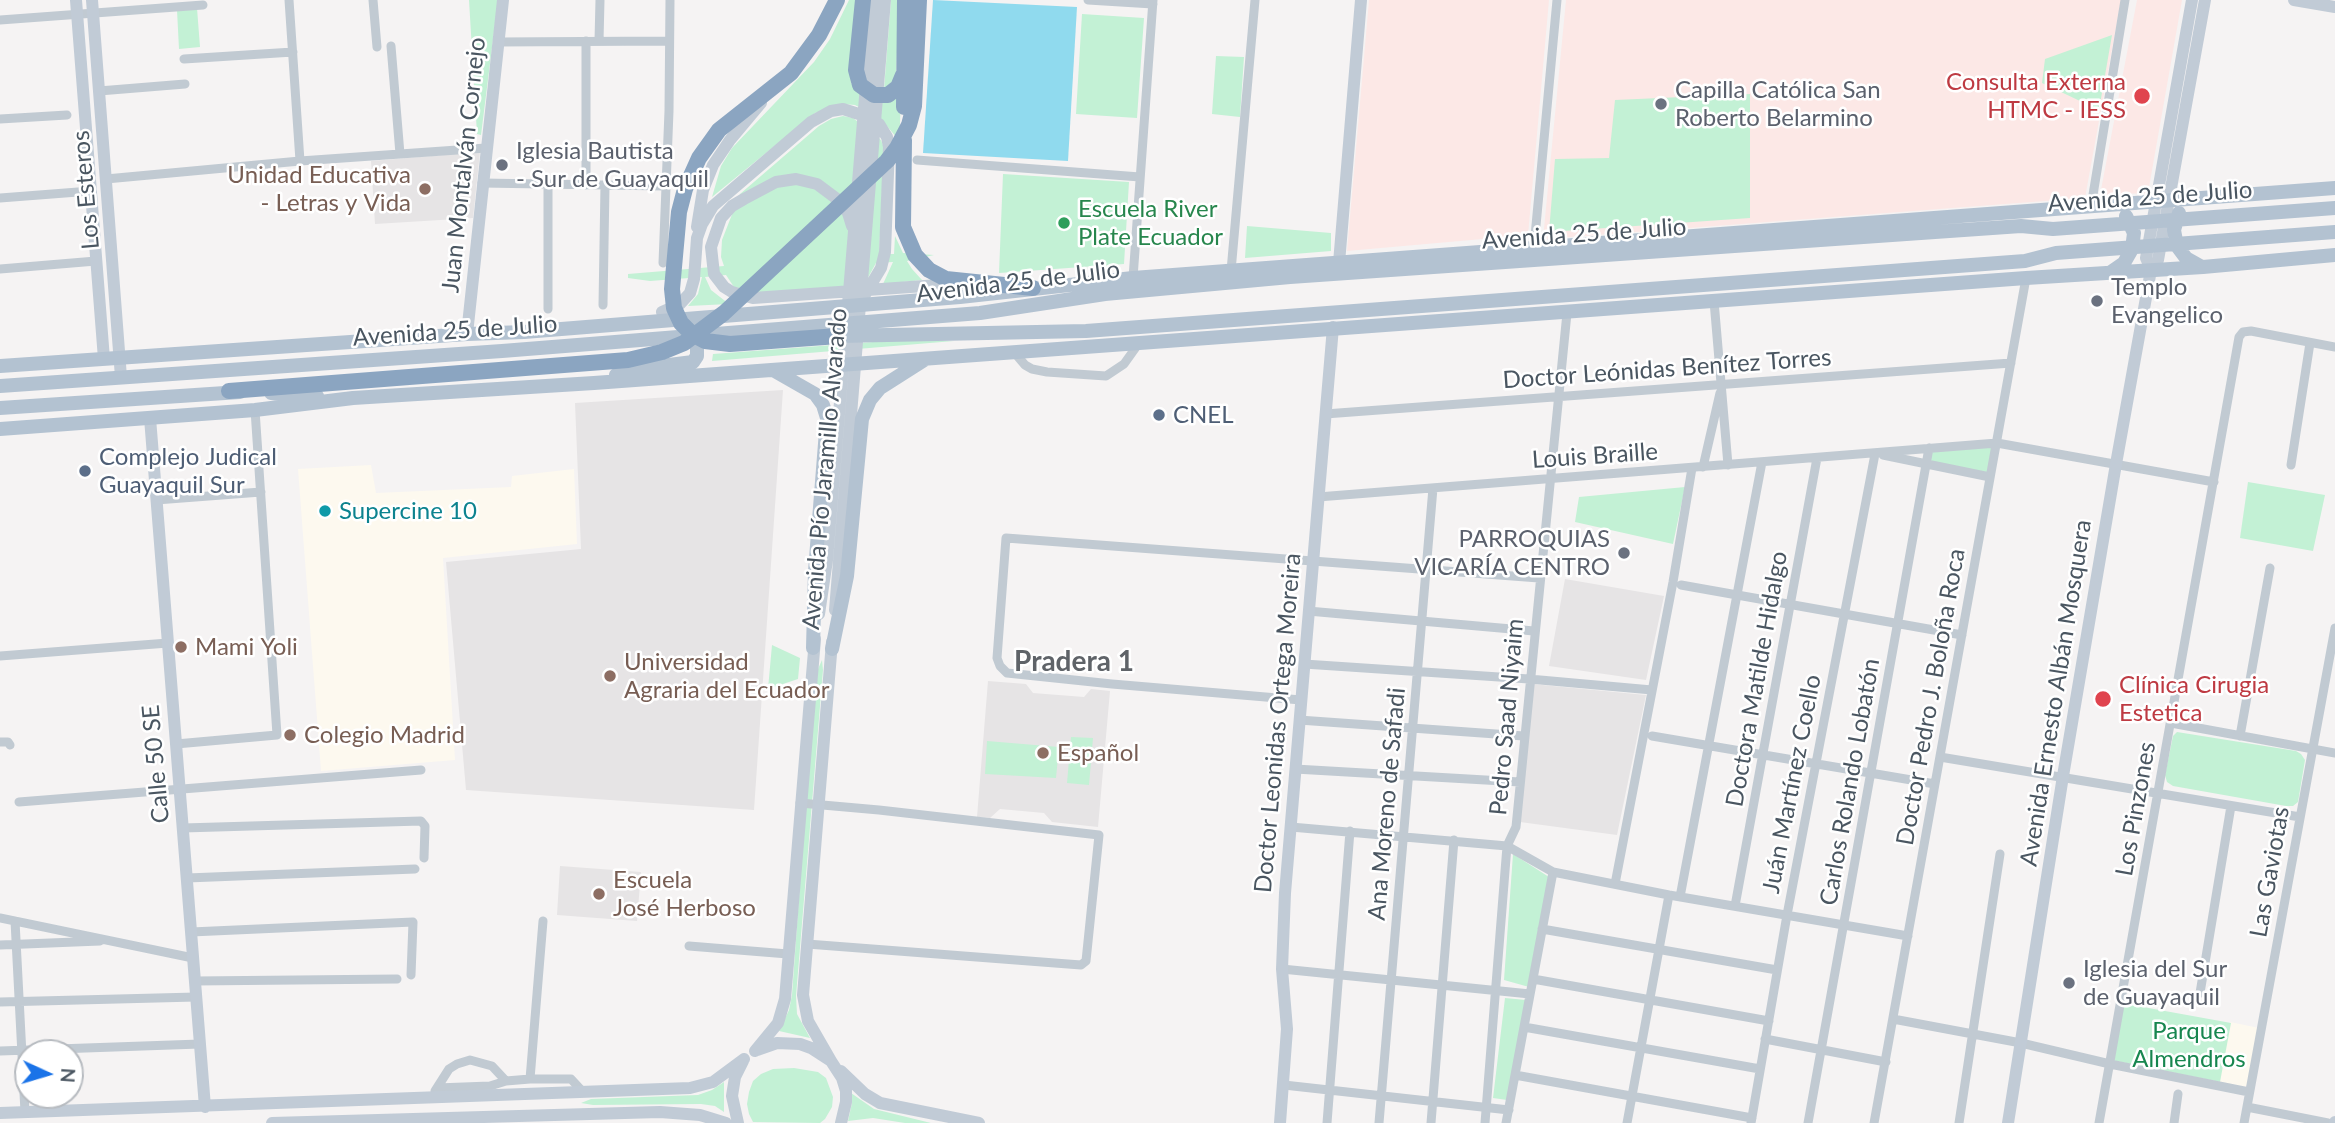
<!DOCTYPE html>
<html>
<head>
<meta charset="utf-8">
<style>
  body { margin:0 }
  #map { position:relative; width:2335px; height:1123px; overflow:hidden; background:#f5f3f3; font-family:Lato,sans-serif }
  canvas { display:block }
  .north { position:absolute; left:14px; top:1039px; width:70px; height:70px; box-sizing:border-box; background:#fff; border:2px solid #b7bbc0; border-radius:50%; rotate:94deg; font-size:19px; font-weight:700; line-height:28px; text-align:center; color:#4a5661 }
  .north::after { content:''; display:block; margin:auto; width:24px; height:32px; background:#1a73e8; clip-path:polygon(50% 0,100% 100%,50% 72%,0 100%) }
</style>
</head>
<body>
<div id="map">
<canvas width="2335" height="1123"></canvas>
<div class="north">N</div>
</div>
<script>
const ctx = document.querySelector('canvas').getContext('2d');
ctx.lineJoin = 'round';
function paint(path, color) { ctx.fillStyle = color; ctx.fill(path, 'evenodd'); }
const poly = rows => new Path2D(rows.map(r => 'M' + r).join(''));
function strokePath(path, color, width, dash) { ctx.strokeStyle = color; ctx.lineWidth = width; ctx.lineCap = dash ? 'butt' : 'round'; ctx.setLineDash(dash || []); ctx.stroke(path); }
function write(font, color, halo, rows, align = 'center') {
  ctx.font = font + ' Lato,sans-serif'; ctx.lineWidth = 5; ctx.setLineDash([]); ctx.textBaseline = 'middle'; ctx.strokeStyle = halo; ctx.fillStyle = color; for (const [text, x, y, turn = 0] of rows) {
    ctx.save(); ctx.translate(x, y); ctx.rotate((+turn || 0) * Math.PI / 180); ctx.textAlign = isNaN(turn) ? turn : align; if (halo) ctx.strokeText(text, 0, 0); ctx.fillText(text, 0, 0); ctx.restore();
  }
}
paint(poly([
  [371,465,376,493,511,487,512,476,574,469,577,544,443,558,455,760,321,771,298,469],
  [2230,1022,2259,1028,2249,1087,2219,1082]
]), '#fdf9ef');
paint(poly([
  [480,152,473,218,375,224,371,161],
  [783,390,754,810,466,790,446,562,581,549,575,403],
  [1565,579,1664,596,1646,680,1549,666],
  [988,681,1026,684,1033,693,1084,697,1091,689,1110,691,1098,827,1052,822,1044,813,1000,809,990,818,977,817],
  [1532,684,1646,695,1617,835,1520,822],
  [560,866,641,872,637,921,557,915]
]), '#e6e4e5');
paint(poly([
  [1369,0,1549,0,1528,235,1347,251],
  [1566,0,2121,0,2085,198,1543,239],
  [2137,0,2182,0,2148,193,2100,195]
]), '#fce8e6');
paint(poly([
  [469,0,498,0,481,135,477,134],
  [849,0,857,0,850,65,851,83,855,89,901,95,899,151,897,138,881,119,855,105,843,104,815,113,712,197,721,166,732,148,814,62,830,39],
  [891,0,899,0,896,78,884,89],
  [197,8,200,47,179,49,177,10],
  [1082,14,1144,18,1137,118,1076,114],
  [2112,35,2099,110,2042,83,2045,59],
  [1216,56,1244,57,1240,117,1212,114],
  [1750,94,1750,218,1549,232,1555,159,1609,158,1615,100],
  [843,116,853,118,881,140,884,148,879,254,894,254,895,236,903,253,934,255,907,261,912,269,922,280,883,284,893,262,876,263,865,283,845,287,760,293,734,287,726,275,705,277,711,290,729,304,688,306,698,294,702,277,650,281,628,278,628,274,724,266,721,257,722,240,740,194,819,126,831,119],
  [1003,174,1129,182,1124,264,999,273],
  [1247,226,1331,233,1331,251,1245,258],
  [886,341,954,341,712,361,713,354],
  [1997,443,1990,477,1926,464,1929,448],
  [2248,482,2325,495,2313,551,2240,538],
  [1685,487,1673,544,1575,522,1579,497],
  [772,645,800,658,798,679,768,689],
  [822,660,823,670,796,996,797,1014,810,1038,779,1031,789,1010,792,995,804,828,818,669],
  [2177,732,2296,751,2301,754,2305,760,2298,802,2293,806,2286,806,2173,786,2167,782,2165,775,2173,736],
  [1071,737,1093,738,1089,785,1067,783],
  [987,741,1059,747,1056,778,985,774],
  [1513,854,1549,877,1529,987,1504,980],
  [1505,998,1526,1000,1507,1100,1493,1098],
  [2121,1003,2231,1023,2220,1082,2111,1060],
  [794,1068,818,1072,826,1078,833,1097,832,1107,825,1119,820,1123,753,1122,749,1114,747,1104,749,1092,753,1081,761,1074,773,1069],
  [724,1082,724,1112,715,1106,701,1104,593,1105,581,1103,591,1099,698,1095,712,1090],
  [851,1093,874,1109,931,1123,905,1123,873,1118,848,1121,852,1103]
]), '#c3f1d5');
paint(poly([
  [933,0,1077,7,1068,161,923,153]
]), '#90daee');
strokePath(poly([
  [289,0,300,161],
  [373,0,377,47],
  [1088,0,1153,4],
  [0,20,203,5],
  [586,41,586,185],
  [599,41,600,0],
  [498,42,669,41],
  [391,46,400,154],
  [184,59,293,52],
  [99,91,185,84],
  [0,119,67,115],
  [917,160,1140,177],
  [106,179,300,161,486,148],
  [482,183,665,186],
  [548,184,548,309],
  [0,198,91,191],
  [2091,207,2125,0],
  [1534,247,1557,0],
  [663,263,669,111,670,0],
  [0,269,96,261],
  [1231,271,1255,0],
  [1133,278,1153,0],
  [1714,301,1728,465],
  [603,305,605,185],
  [1014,352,1025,365,1032,369,1047,372,1106,376,1124,364,1139,343],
  [1325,414,2011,363],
  [1883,455,1990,477],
  [2291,465,2310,343],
  [1703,467,1720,393],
  [1318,497,1997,443,2214,482],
  [156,500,261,492],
  [1681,585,1962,635],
  [1308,611,1534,631],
  [0,656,168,643],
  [1304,664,1529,679,1652,690],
  [1301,700,1112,684,1007,673,1000,666,997,658,1006,538,1539,578],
  [1299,720,1524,736],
  [2171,723,2335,753],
  [1652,736,1935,784],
  [2240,736,2270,568],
  [0,742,8,742,10,745],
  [176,744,277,735,255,410],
  [1940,757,2300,817],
  [1295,769,1520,782],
  [19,802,421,770],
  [800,803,879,810,1099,835,1086,961,1081,965,807,944],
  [1291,827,1507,846,1553,872,1669,895,1908,936],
  [183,828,421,821,425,826,424,858],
  [187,878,415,869],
  [1615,884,1673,582,1692,468],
  [1680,897,1762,462],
  [1735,906,1817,458],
  [0,918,193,958],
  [15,921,25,1112],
  [1542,929,1777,970],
  [191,932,413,922,411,975],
  [0,945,100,941],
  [689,946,788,954],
  [1282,969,1530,994],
  [1533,979,1769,1021],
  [195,981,397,979],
  [2200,993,2231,806],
  [0,1002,196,997],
  [1893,1019,2021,1043,2110,1064,2249,1092],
  [1524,1027,1760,1069],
  [1765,1039,1886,1062],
  [0,1051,200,1044],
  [1515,1075,1752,1118],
  [530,1079,543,921],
  [1284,1085,1509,1110],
  [437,1088,490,1086,506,1081,530,1079,571,1079,583,1092],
  [435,1091,449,1069,457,1064,470,1060,492,1066,506,1081],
  [2247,1107,2328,1123],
  [1327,1123,1350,831],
  [1379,1123,1433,488],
  [1431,1123,1454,840],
  [1485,1123,1507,846,1516,827,1567,313],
  [1506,1123,1553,872],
  [1627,1123,1669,895],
  [1751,1123,1787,915,1875,454],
  [1808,1123,1929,448],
  [1874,1123,2026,278],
  [1959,1123,2000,854],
  [2099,1123,2239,337,2243,332,2251,331,2335,347],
  [2174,1123,2178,1094],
  [2244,1123,2335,628]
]), '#c1cad2', 9);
strokePath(poly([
  [76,0,104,359],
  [92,0,121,377],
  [2294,0,2335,7],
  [852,226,848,213,841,202,817,184,796,179,776,182,744,199,732,206,721,218,711,247,714,274,724,287,732,292,753,298,953,284],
  [697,227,703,190,713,165,730,140,761,103],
  [1339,263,1361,0],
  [2151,270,2146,258,2192,0],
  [662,312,680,304,690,293,694,279,697,238,702,224,713,206,811,122,831,111,843,109,868,117,879,124,887,137,889,147,885,252,881,268,863,298],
  [467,334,503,0],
  [150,418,205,1107],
  [835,610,885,0],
  [819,614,827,560,873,0],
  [757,1050,777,1043,800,1044,811,1048,831,1061,842,1078,846,1091,846,1102,841,1123],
  [755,1051,778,1023,785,999,815,639],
  [831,1061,808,1021,803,995,832,642],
  [841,1071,865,1094,880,1103,979,1123],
  [0,1113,690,1088,713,1082,744,1059],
  [272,1123,660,1112,700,1115,726,1123],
  [738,1123,732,1096,735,1077,743,1061],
  [1280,1123,1287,1029,1282,969,1285,893,1333,327],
  [2008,1123,2063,776,2116,464,2151,270,2158,260,2205,0],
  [2335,1123,2335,1122]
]), '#c1cbd6', 12);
strokePath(poly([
  [2179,213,2174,230,2177,246,2186,258,2202,267],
  [2111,272,2124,263,2132,249,2134,233,2126,216],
  [838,336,1086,331,2025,261,2056,253,2335,232],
  [0,366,467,334,524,332,960,297,1133,278,2335,188],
  [773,370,815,394,823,405,827,418,815,571,813,648],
  [616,375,637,369,693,362,697,356,697,345,690,341,683,340],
  [0,386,502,351,980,313,1105,294,1290,277,2021,226,2053,229,2335,208],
  [271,393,317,396],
  [0,408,240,392],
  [0,429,255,410,353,398,594,383,2026,278,2203,267,2335,255],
  [832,649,847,576,862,419,870,400,880,388,924,360]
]), '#b3c2d1', 14);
strokePath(poly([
  [837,0,819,35,791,73,719,130,699,158,685,189,679,212,672,289,674,308,681,323,692,334,705,341,730,344,838,336],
  [863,0,856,70,860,85,874,95,888,95,898,87,903,75],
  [904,107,905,0],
  [904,140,903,227,915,255,929,270,946,279,1033,288],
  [229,391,628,360,662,352,684,343,724,313,887,161,897,148,909,125,914,106,919,0]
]), '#8ba5c1', 16);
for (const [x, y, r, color] of [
  [2142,96,9,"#e0444e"],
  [1661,104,7,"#6b7280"],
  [502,165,7,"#6b7280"],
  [425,189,7,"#8d6e63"],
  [1064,223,7,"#2e9e5b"],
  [2097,301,7,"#6b7280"],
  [1159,415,7,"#5c6f8a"],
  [85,471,7,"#5c6f8a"],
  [325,511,7,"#0f9aa8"],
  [1624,553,7,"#6b7280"],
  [181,647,7,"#8d6e63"],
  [610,676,7,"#8d6e63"],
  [2103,699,9,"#e0444e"],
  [290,735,7,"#8d6e63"],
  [1043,753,7,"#8d6e63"],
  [599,894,7,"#8d6e63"],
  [2069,983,7,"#6b7280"]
]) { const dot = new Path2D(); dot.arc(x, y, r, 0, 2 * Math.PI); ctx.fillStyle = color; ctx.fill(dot); strokePath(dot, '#fff', 2.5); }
write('24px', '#be3a42', '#fff', [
  ["Consulta Externa",2126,82],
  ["HTMC - IESS",2126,110],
  ["Clínica Cirugia",2119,685,"left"],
  ["Estetica",2119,713,"left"]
], 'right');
write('24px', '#5b616d', '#fff', [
  ["Capilla Católica San",1675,90],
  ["Roberto Belarmino",1675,118],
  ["Iglesia Bautista",516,151],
  ["- Sur de Guayaquil",516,179],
  ["Templo",2111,287],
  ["Evangelico",2111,315],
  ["PARROQUIAS",1610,539,"right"],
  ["VICARÍA CENTRO",1610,567,"right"],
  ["Iglesia del Sur",2083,969],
  ["de Guayaquil",2083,997]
], 'left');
write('24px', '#4a5661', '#fff', [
  ["Juan Montalván Cornejo",464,165,-84],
  ["Los Esteros",86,190,-95],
  ["Avenida 25 de Julio",2150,197,-4],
  ["Avenida 25 de Julio",1584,234,-4],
  ["Avenida 25 de Julio",1018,282,-7],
  ["Avenida 25 de Julio",455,331,-4],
  ["Doctor Leónidas Benítez Torres",1667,369,-4],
  ["Louis Braille",1595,456,-4],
  ["Avenida Pío Jaramillo Alvarado",825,469,-85],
  ["Doctora Matilde Hidalgo",1757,679,-80],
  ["Avenida Ernesto Albán Mosquera",2056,693,-81],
  ["Doctor Pedro J. Boloña Roca",1931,697,-80],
  ["Pedro Saad Niyaim",1507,717,-85],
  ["Doctor Leonidas Ortega Moreira",1278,723,-85],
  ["Calle 50 SE",156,764,-95],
  ["Carlos Rolando Lobatón",1850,782,-80],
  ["Juán Martínez Coello",1792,784,-79],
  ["Ana Moreno de Safadi",1387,804,-85],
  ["Los Pinzones",2136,809,-80],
  ["Las Gaviotas",2270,872,-80]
]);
write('24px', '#785e54', '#fff', [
  ["Unidad Educativa",411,175,"right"],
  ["- Letras y Vida",411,203,"right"],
  ["Mami Yoli",195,647],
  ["Universidad",624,662],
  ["Agraria del Ecuador",624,690],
  ["Colegio Madrid",304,735],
  ["Español",1057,753],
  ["Escuela",613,880],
  ["José Herboso",613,908]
], 'left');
write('24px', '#27864d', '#fff', [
  ["Escuela River",1078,209],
  ["Plate Ecuador",1078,237]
], 'left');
write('24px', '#4e5e75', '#fff', [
  ["CNEL",1173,415],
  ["Complejo Judical",99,457],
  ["Guayaquil Sur",99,485]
], 'left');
write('24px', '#0d838f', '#fff', [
  ["Supercine 10",339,511]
], 'left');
write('24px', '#17864f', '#fff', [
  ["Parque",2189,1031],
  ["Almendros",2189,1059]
]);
write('bold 28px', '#5f6368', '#fff', [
  ["Pradera 1",1074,662]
]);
</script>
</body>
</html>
